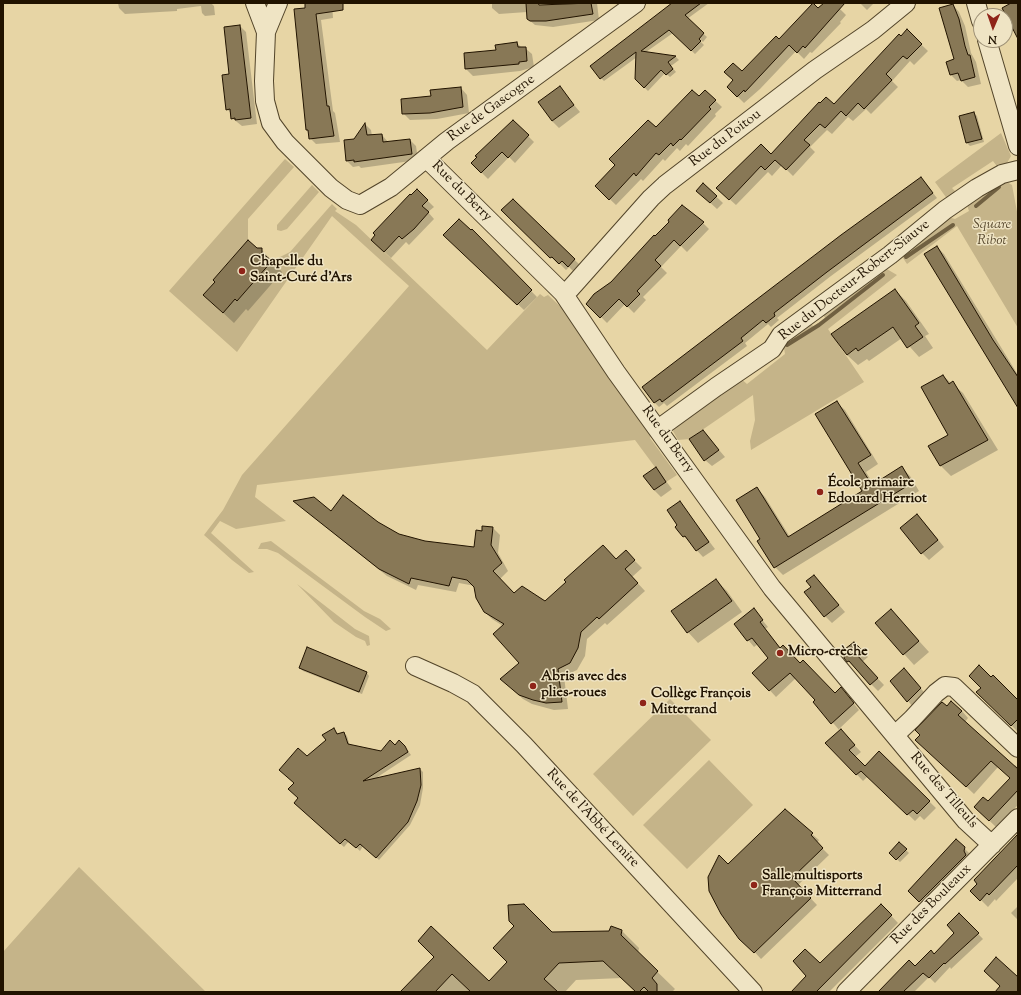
<!DOCTYPE html>
<html>
<head>
<meta charset="utf-8">
<style>
  body { margin:0 }
  #map { position:relative; width:1021px; height:995px; overflow:hidden; background:#e7d5a5; font-family:"Sorts Mill Goudy",serif }
  canvas { display:block }
  .frame { position:absolute; inset:0; border:4px solid #211300; pointer-events:none }
  .north { position:absolute; left:973px; top:8px; width:40px; height:40px; box-sizing:border-box; background:#efe4c4; border:1px solid #9d9076; border-radius:50%; rotate:182deg; font-size:11px; font-weight:700; line-height:16px; text-align:center; color:#211300 }
  .north::after { content:''; display:block; margin:auto; width:14px; height:18px; background:#8f2418; clip-path:polygon(50% 0,100% 100%,50% 72%,0 100%) }
</style>
</head>
<body>
<div id="map">
<canvas width="1021" height="995"></canvas>
<div class="frame"></div>
<div class="north">N</div>
</div>
<script>
const ctx = document.querySelector('canvas').getContext('2d');
ctx.lineJoin = 'round';
function paint(path, color) { ctx.fillStyle = color; ctx.fill(path, 'evenodd'); }
const poly = rows => new Path2D(rows.map(r => 'M' + r).join(''));
function strokePath(path, color, width, dash) { ctx.strokeStyle = color; ctx.lineWidth = width; ctx.lineCap = dash ? 'butt' : 'round'; ctx.setLineDash(dash || []); ctx.stroke(path); }
function write(font, color, halo, rows, align = 'center') {
  ctx.font = font + ' "Sorts Mill Goudy",serif'; ctx.lineWidth = 3; ctx.setLineDash([]); ctx.textBaseline = 'middle'; ctx.strokeStyle = halo; ctx.fillStyle = color; for (const [text, x, y, turn = 0] of rows) {
    ctx.save(); ctx.translate(x, y); ctx.rotate((+turn || 0) * Math.PI / 180); ctx.textAlign = isNaN(turn) ? turn : align; if (halo) ctx.strokeText(text, 0, 0); ctx.fillText(text, 0, 0); ctx.restore();
  }
}
paint(poly([
  [1001,133,1011,156,1007,163,999,169,993,161,952,188,957,193,948,200,935,182],
  [285,159,294,167,248,219,248,240,213,280,215,282,203,295,222,313,235,299,237,301,272,261,290,252,332,204,337,209,335,211,356,225,487,350,540,294,544,297,548,295,563,309,652,432,650,438,677,475,666,482,635,440,257,485,255,497,286,521,236,529,220,521,211,533,254,572,249,573,232,560,204,535,223,510,242,475,409,286,332,216,237,352,169,291],
  [1007,182,1012,185,1018,217,1018,328,957,226,907,264,901,255,948,217,955,219,969,211,967,205,991,186],
  [312,185,319,192,287,229,281,231,277,230,277,225],
  [885,268,897,275,828,329,864,382,751,450,750,441,755,420,753,395,689,439,678,440,673,431,676,426,739,377,747,384,785,354,783,342,808,324,814,326,825,318,823,314],
  [271,541,364,611,380,619,391,629,386,631,365,617,278,553,267,549,258,549,261,543],
  [297,584,355,629,369,636,370,645,367,646,365,641,356,637,334,622],
  [670,699,711,740,633,816,593,774],
  [709,760,753,805,687,869,643,825],
  [79,867,206,992,3,992,3,952]
]), '#c5b489');
paint(poly([
  [118,3,211,3,214,6,215,15,205,16,202,13,201,6,177,9,177,11,125,14,119,8],
  [306,3,332,3,333,18,321,20,333,111,335,113,340,142,316,144,310,138,307,130],
  [492,3,531,3,531,7,566,3,597,3,599,20,553,27,535,25,528,19,527,12,499,14,492,8],
  [674,3,709,3,687,19,707,37,703,42,696,35,695,36,704,45,695,54,673,33,646,52,676,57,679,60,671,66,676,72,670,77,665,73,648,91,636,79,637,57,604,81,601,78],
  [825,3,834,3,846,15,840,22,841,23,812,53,810,52,804,59,796,51,760,89,744,103,728,87,779,40],
  [860,3,874,3,867,10],
  [953,5,959,12,965,26,971,53,976,62,981,84,968,87,961,80,957,81,950,74,955,60],
  [240,26,246,32,257,124,242,126,232,118,232,114,227,109,231,75],
  [907,31,928,51,914,65,910,61,892,81,898,87,871,114,866,109,853,121,848,117,832,134,827,130,810,147,815,152,793,176,782,165,772,176,768,172,736,205,717,188,771,155,834,105],
  [517,43,522,48,525,48,532,54,534,67,520,71,473,76,466,69,465,54,497,51],
  [559,87,580,112,559,128,552,121],
  [461,88,467,95,469,113,437,119,410,120,403,113,432,97],
  [705,91,722,107,715,114,716,116,688,146,686,144,680,151,677,148,665,161,663,159,643,181,641,179,616,205,596,186,656,128,699,98],
  [974,113,977,116,984,142,970,146,967,143,960,117],
  [513,121,534,142,515,163,509,157,488,179,472,163],
  [365,124,371,130,372,136,382,135,388,142,410,140,416,146,418,160,361,168,359,166,353,167,347,161,355,139],
  [921,178,937,198,831,276,777,318,779,320,771,327,768,324,745,343,747,346,667,406,664,403,659,407,655,403,644,387],
  [703,184,723,203,717,209,704,197],
  [417,190,434,207,428,212,434,219,409,245,406,242,391,258,372,240,376,235,374,233,410,195,411,196],
  [513,200,581,266,575,273,569,267,566,270,559,263,558,264,503,210],
  [670,222,703,223,709,229,687,252,681,246,661,267,667,273,643,297,646,300,634,313,625,304,607,323,588,304,612,283],
  [472,231,537,297,524,310,451,242],
  [937,247,944,254,1018,375,1018,406],
  [257,249,261,249,282,272,248,311,246,309,234,323,204,295,216,282],
  [895,290,906,301,929,334,925,336,933,348,919,357,902,338,869,361,867,359,858,365,847,355],
  [943,376,963,393,998,450,951,476,941,466,930,446,949,435],
  [836,402,845,410,878,464,866,472,874,485,902,468,910,476,919,491,783,575,775,567,761,539,757,488,765,497,790,537,863,491],
  [703,431,725,457,712,466,705,460],
  [656,468,672,489,661,497,654,490],
  [295,502,377,523,399,535,425,542,475,548,483,527,493,528,500,535,498,553,508,571,500,579,514,594,545,603,616,560,626,552,642,568,632,577,645,591,607,625,605,623,587,639,585,656,577,670,564,676,568,709,554,710,532,704,523,699,501,679,520,663,503,626,492,619,485,612,475,586,459,583,456,592,418,585,416,590,387,576],
  [680,503,715,549,703,557,679,531],
  [924,522,944,547,929,560,922,553],
  [814,576,845,612,832,623,825,616,812,587],
  [716,580,727,591,742,612,698,643,688,632],
  [754,610,768,627,765,629,781,649,835,694,847,695,859,710,839,729,861,752,855,757,865,767,879,753,936,808,924,820,920,816,915,821,868,776,863,781,827,743,840,731,815,702,816,700,796,678,776,697,754,673,770,658,758,644,754,647,736,625],
  [891,610,929,652,914,665,876,623],
  [854,643,868,657,862,662,884,685,878,691,848,661],
  [300,668,366,672,369,676,362,694,303,671],
  [911,676,927,696,914,708,908,701],
  [978,692,1018,701,1018,732],
  [947,707,962,711,968,718,965,722,1013,767,1015,765,1018,768,1018,805,996,827,975,807,988,802,1011,778,998,767,974,794,924,747],
  [334,729,338,734,344,733,347,736,350,746,381,752,395,746,399,742,408,751,411,755,373,780,420,769,423,772,423,788,420,805,410,825,379,860,363,846,360,851,349,841,344,847,298,806,300,798,295,783,307,758,327,741],
  [812,834,819,840,817,843,829,855,798,885,817,905,761,959,729,924,728,865],
  [1018,835,1018,878,996,901,995,899,988,907,978,897],
  [956,840,969,853,968,857,925,906,910,891],
  [899,843,909,853,900,862,890,853],
  [881,905,898,923,829,992,792,992],
  [1018,906,1018,920,1011,913],
  [959,914,983,939,951,969,950,967,935,983,929,977,914,992,878,992,934,955,956,933],
  [612,927,622,931,639,948,638,953,675,989,672,992,636,992,622,978,576,980,565,992,401,992,435,957,489,983,552,933,610,932]
]), '#0003');
strokePath(poly([
  [976,206,999,187],
  [906,257,953,225],
  [787,345,819,325,883,275]
]), '#706041', 4);
const building = poly([
  [305,3,343,3,343,10,316,14,327,106,329,106,334,136,309,139,308,130,306,130,294,9,305,8,305,3],
  [526,3,538,3,539,5,591,3,593,14,546,21,530,21,527,19,526,3],
  [672,3,701,3,685,15,704,33,699,39,701,41,691,51,669,30,641,51,676,56,668,62,673,69,666,75,661,70,644,88,635,79,636,52,600,79,590,66,672,3],
  [813,3,818,8,824,3,845,3,805,48,803,46,797,53,789,45,745,92,744,90,737,97,727,87,733,80,724,72,733,63,742,71,776,36,779,39,813,3],
  [1011,3,1018,3,1018,39,1002,8,1011,3],
  [953,4,959,19,965,46,968,55,970,55,975,77,961,81,958,73,950,75,946,62,954,59,939,8,953,4],
  [240,25,251,118,235,120,235,118,231,119,230,109,226,110,222,75,229,74,224,27,240,25],
  [907,29,922,44,907,59,903,56,886,74,892,80,864,109,858,103,846,116,841,111,825,128,820,124,804,140,810,145,786,170,775,160,765,170,761,166,729,200,716,188,761,144,771,154,819,102,820,103,826,97,834,104,899,34,901,36,907,29],
  [517,42,518,47,526,47,527,61,519,62,519,64,465,69,464,53,496,50,495,45,517,42],
  [560,86,574,105,552,121,538,102,560,86],
  [461,87,463,107,430,113,402,114,401,99,431,96,430,90,461,87],
  [692,90,699,96,705,90,716,100,709,107,711,109,681,140,680,139,673,146,671,143,659,155,656,153,636,176,634,173,609,200,595,186,615,165,609,159,648,120,656,127,692,90],
  [974,112,982,139,966,143,959,116,974,112],
  [513,120,529,135,508,158,502,152,481,173,471,163,477,157,475,156,513,120],
  [365,123,367,135,382,134,383,142,410,139,412,154,354,162,354,160,346,161,344,140,354,139,365,123],
  [921,177,933,193,827,272,774,313,775,316,766,323,763,320,741,338,743,341,678,390,662,402,660,399,654,403,642,387,841,235,921,177],
  [703,183,717,196,710,203,696,191,703,183],
  [417,189,428,200,422,206,429,212,414,229,402,239,399,236,384,252,371,240,375,235,373,233,410,194,411,195,417,189],
  [513,199,575,259,568,267,562,261,559,264,552,257,550,258,501,210,513,199],
  [682,205,704,222,680,246,674,240,655,260,661,266,637,291,640,294,627,307,619,299,600,318,586,304,594,294,611,282,654,235,655,236,669,222,668,220,682,205],
  [459,219,471,230,472,229,532,290,517,305,443,235,459,219],
  [248,240,257,248,262,248,262,253,272,261,237,301,235,299,223,313,203,295,215,282,213,280,248,240],
  [937,246,993,340,1018,377,1018,408,924,254,937,246],
  [895,289,919,323,915,326,923,337,907,348,893,327,858,351,856,348,847,355,831,334,895,289],
  [943,375,949,384,953,381,988,440,940,466,928,446,948,435,921,387,943,375],
  [837,401,871,455,858,463,872,485,902,466,912,483,774,568,757,541,760,539,736,500,757,487,788,537,862,491,815,414,837,401],
  [703,430,719,450,704,461,689,439,703,430],
  [656,467,666,482,654,490,643,476,656,467],
  [343,495,378,522,399,534,425,541,474,547,476,530,482,531,482,526,493,527,491,545,502,563,493,571,514,593,522,586,545,601,566,582,564,580,603,545,616,559,626,550,635,560,625,569,638,583,599,619,597,617,581,632,578,648,570,663,558,669,562,702,546,703,533,700,519,695,500,679,519,663,493,634,504,624,484,612,476,598,474,587,467,580,452,577,449,586,411,578,409,584,379,569,293,501,314,497,331,511,343,495],
  [680,501,709,542,696,551,685,536,683,537,678,531,675,527,677,525,667,510,680,501],
  [917,514,938,540,921,554,900,528,917,514],
  [814,575,839,605,824,617,804,592,811,587,806,581,814,575],
  [716,579,732,601,687,633,671,611,716,579],
  [754,608,763,620,760,622,780,648,783,645,800,663,803,660,835,693,841,687,854,703,831,724,813,702,815,700,790,673,769,691,752,673,768,658,752,638,747,641,734,624,754,608],
  [891,609,919,641,903,655,875,623,891,609],
  [854,642,862,650,856,654,878,678,870,685,849,661,847,662,844,658,845,649,854,642],
  [307,647,367,672,359,692,299,668,307,647],
  [979,665,991,677,993,675,1018,700,1018,719,1011,726,976,692,981,688,969,676,979,665],
  [904,668,921,688,907,702,890,681,904,668],
  [951,701,962,711,958,715,1018,769,1018,790,989,821,974,807,983,797,988,801,1010,778,991,761,966,787,915,740,920,735,915,730,942,702,947,706,951,701],
  [334,728,337,734,344,732,348,744,381,751,390,740,395,745,399,740,405,746,408,752,363,781,420,768,421,785,417,801,408,822,376,858,360,844,356,848,345,839,340,844,294,803,298,798,288,789,294,783,279,770,298,748,307,756,326,740,322,735,334,728],
  [841,729,855,745,849,750,865,766,879,751,930,801,917,814,913,810,907,815,861,771,856,775,825,743,841,729],
  [785,809,813,833,811,835,823,848,792,878,811,898,754,953,739,939,721,914,709,891,708,877,719,855,728,864,785,809],
  [1018,834,1018,865,989,895,987,893,980,901,970,891,977,884,974,880,1018,834],
  [956,839,965,847,964,851,966,855,919,902,908,891,956,839],
  [899,842,907,849,896,860,889,853,899,842],
  [524,904,552,932,609,931,611,926,622,930,621,935,658,971,652,978,657,984,657,992,649,992,644,987,639,992,636,992,603,961,559,963,544,979,558,992,471,992,452,974,435,992,400,992,434,957,418,941,431,926,489,981,507,962,493,948,514,926,509,921,508,905,524,904],
  [881,904,892,915,816,992,791,992,806,976,793,961,805,949,820,963,881,904],
  [959,913,979,933,945,964,944,963,929,978,923,973,903,992,878,992,909,960,915,966,931,950,934,954,954,933,947,925,959,913],
  [996,957,1018,977,1018,992,995,992,1000,986,984,971,996,957]
]);
paint(building, '#887856');
strokePath(building, '#211300', 1);
const minor = poly([
  [255,3,266,32,264,81,265,101,271,123,285,142,331,188,347,200,360,205,391,187,447,141,636,3],
  [976,3,981,21],
  [266,32,278,3],
  [987,40,1018,146],
  [426,158,563,293,616,372,772,588,966,821,992,845],
  [563,293,570,289,651,198,665,185,815,70,873,30,906,3],
  [658,429,716,387,772,349,781,335,890,255,945,210,977,188,1002,174,1018,170],
  [415,666,453,683,473,694,524,745,753,992],
  [895,735,912,719,936,693,945,686,954,687,1018,748],
  [846,992,1018,818]
]);
strokePath(minor, '#524429', 20);
strokePath(minor, '#efe4c4', 18);
for (const [x, y, r, color] of [
  [242,271,4,"#8f2418"],
  [820,492,4,"#8f2418"],
  [780,653,4,"#8f2418"],
  [533,686,4,"#8f2418"],
  [643,703,4,"#8f2418"],
  [754,885,4,"#8f2418"]
]) { const dot = new Path2D(); dot.arc(x, y, r, 0, 2 * Math.PI); ctx.fillStyle = color; ctx.fill(dot); strokePath(dot, '#efe4c4', 1.5); }
write('14px', '#211300', '#efe4c4', [
  ["Rue de Gascogne",492,109,-36],
  ["Rue du Poitou",726,139,-37],
  ["Rue du Berry",461,192,45],
  ["Rue du Docteur-Robert-Siauve",855,281,-38],
  ["Rue du Berry",667,440,54],
  ["Rue des Tilleuls",943,791,49],
  ["Rue de l'Abbé Lemire",592,819,47],
  ["Rue des Bouleaux",932,905,-45]
]);
write('italic 14px', '#5a4b30', '#efe4c4', [
  ["Square",992,226],
  ["Ribot",992,242]
]);
write('bold 14px', '#211300', '#efe4c4', [
  ["Chapelle du",250,263],
  ["Saint-Curé d'Ars",250,279],
  ["École primaire",828,484],
  ["Edouard Herriot",828,500],
  ["Micro-crèche",788,653],
  ["Abris avec des",541,678],
  ["plies-roues",541,694],
  ["Collège François",651,695],
  ["Mitterrand",651,711],
  ["Salle multisports",762,877],
  ["François Mitterrand",762,893]
], 'left');
</script>
</body>
</html>
